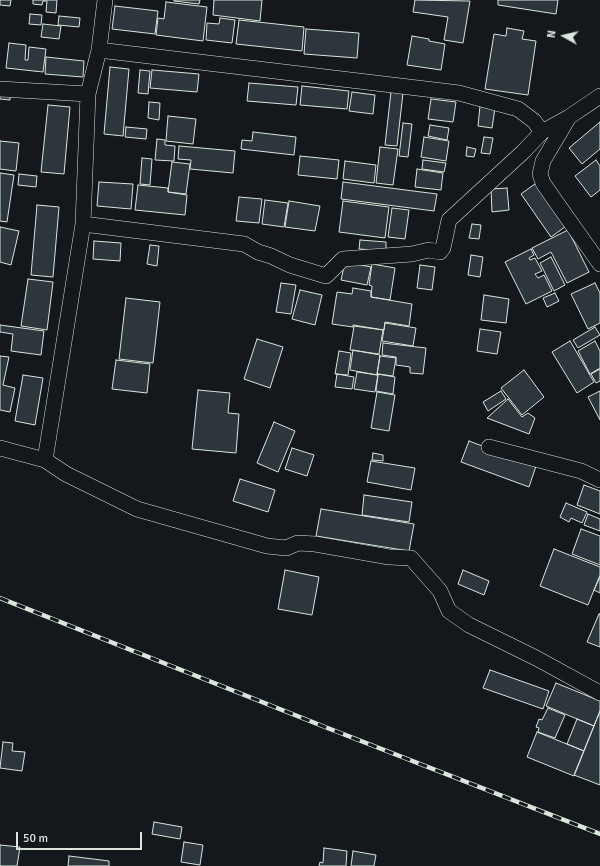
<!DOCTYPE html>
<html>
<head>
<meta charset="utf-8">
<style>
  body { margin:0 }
  #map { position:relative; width:600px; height:866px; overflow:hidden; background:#14181c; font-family:Signika,sans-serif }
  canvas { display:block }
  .north { position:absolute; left:544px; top:16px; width:40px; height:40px; -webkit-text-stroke:3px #14181c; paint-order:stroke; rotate:278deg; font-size:11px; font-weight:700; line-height:16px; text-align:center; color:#d8e6dc }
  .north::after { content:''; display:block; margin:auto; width:14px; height:18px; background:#d8e6dc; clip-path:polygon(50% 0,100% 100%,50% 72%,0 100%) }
  .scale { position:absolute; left:16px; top:832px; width:126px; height:18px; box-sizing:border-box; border:2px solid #d8e6dc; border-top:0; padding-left:5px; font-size:12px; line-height:14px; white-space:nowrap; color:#d8e6dc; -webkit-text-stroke:3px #14181c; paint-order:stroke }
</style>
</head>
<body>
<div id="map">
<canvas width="600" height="866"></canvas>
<div class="north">N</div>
<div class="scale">50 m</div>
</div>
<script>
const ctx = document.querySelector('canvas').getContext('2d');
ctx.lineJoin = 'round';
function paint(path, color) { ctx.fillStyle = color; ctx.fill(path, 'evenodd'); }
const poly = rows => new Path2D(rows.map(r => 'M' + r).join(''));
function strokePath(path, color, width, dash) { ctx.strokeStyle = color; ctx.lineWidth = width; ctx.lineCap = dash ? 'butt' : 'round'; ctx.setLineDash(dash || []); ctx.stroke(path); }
const building = poly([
  [0,0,11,0,10,6,0,5,0,0],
  [33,0,57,0,56,13,46,12,47,1,43,1,42,5,33,4,33,0],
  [174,0,200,0,199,4,174,1,174,0],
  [214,0,262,0,260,21,213,15,214,0],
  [415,0,470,1,463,43,444,40,448,17,413,12,415,0],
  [498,0,558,0,556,14,498,5,498,0],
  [166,2,207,7,203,41,156,35,158,18,164,19,166,2],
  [115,6,158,11,155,34,112,29,115,6],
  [30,14,42,15,41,25,29,24,30,14],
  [59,16,80,18,79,27,58,25,59,16],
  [220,18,235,20,232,43,206,40,207,23,219,24,220,18],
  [239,20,304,27,302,51,236,44,239,20],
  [43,24,61,26,59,39,41,37,43,24],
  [507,28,524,31,522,39,536,41,528,95,485,89,494,34,506,36,507,28],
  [306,29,359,33,357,58,304,54,306,29],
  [412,36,429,39,429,41,445,44,441,70,407,65,412,36],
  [9,43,26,45,25,60,28,60,29,47,46,49,43,72,6,68,9,43],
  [46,57,84,61,83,77,45,74,46,57],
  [110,67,129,69,123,136,104,134,110,67],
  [140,70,150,71,148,94,138,93,140,70],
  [152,70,199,74,197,92,150,88,152,70],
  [249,83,298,87,296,105,247,101,249,83],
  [302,86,349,91,347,109,300,105,302,86],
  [0,91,10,92,10,100,0,99,0,91],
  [352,92,375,95,373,114,349,111,352,92],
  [391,92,403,93,397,146,385,145,391,92],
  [431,99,456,102,453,122,428,119,431,99],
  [149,102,160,103,159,120,148,118,149,102],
  [48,105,70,107,64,174,41,172,48,105],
  [480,106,495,108,492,128,478,126,480,106],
  [168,116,196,119,193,144,166,141,168,116],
  [600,122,600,149,582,164,569,148,600,122],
  [403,123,412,124,408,157,399,156,403,123],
  [430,125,449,128,447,140,428,136,430,125],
  [126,127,147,129,146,139,125,137,126,127],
  [253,132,296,137,294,155,241,149,242,140,252,141,253,132],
  [424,137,449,141,446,161,421,157,424,137],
  [484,137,493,138,490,154,481,153,484,137],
  [157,139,165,140,165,145,175,146,174,161,155,160,157,139],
  [0,141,19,143,16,171,0,169,0,141],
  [179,146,235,151,233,173,190,169,191,160,178,159,179,146],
  [380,147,398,149,393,185,376,183,380,147],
  [467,147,476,149,474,157,466,156,467,147],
  [300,156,339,160,337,179,298,175,300,156],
  [142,158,152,159,150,185,140,184,142,158],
  [423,160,446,163,444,172,422,169,423,160],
  [596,160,600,166,600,190,591,197,575,176,596,160],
  [345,161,376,165,374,183,343,179,345,161],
  [172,162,190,164,186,194,168,192,172,162],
  [417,169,443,173,441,190,415,187,417,169],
  [0,173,14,175,7,222,0,221,0,173],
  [19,174,37,176,36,187,18,185,19,174],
  [539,181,569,224,551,237,521,194,539,181],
  [99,182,133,184,131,209,97,206,99,182],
  [343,182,437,194,434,211,341,199,343,182],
  [138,185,168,188,168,192,187,195,185,215,135,210,138,185],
  [507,188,509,210,492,212,491,189,507,188],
  [239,197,262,199,259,223,236,221,239,197],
  [265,200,288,203,284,227,262,224,265,200],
  [289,201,320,206,315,231,285,227,289,201],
  [343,201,389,207,385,238,339,232,343,201],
  [37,205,59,207,53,277,31,275,37,205],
  [392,208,409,210,405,239,388,237,392,208],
  [472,224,481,225,479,239,469,238,472,224],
  [0,227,19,231,11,265,0,262,0,227],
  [568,230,589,272,567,283,551,252,538,259,532,248,568,230],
  [360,240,386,242,386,251,359,249,360,240],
  [94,241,121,243,120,261,93,259,94,241],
  [150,245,159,246,157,266,147,264,150,245],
  [531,249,534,255,529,258,530,260,535,258,542,271,535,274,538,278,544,275,552,291,526,304,505,262,531,249],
  [471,255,483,257,480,277,468,275,471,255],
  [551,257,565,285,554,291,540,263,551,257],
  [345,262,371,267,367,285,341,280,345,262],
  [372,264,395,268,390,300,371,297,372,286,369,285,372,264],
  [420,265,435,267,432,290,417,288,420,265],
  [28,279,53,282,47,330,21,326,28,279],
  [281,283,296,285,291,314,276,312,281,283],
  [595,283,600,293,600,323,588,329,571,294,595,283],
  [353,288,371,291,371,297,412,304,409,326,385,322,384,330,353,325,353,327,332,324,337,292,352,294,353,288],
  [300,290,322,295,315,325,292,319,300,290],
  [555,293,559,301,547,307,543,298,555,293],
  [484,295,509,299,506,323,481,320,484,295],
  [126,298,160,302,153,363,119,359,126,298],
  [385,323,416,328,413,346,382,341,385,323],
  [0,325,44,331,41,355,11,351,13,334,0,332,0,325],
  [354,326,383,330,379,354,350,350,354,326],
  [595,327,600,335,578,348,573,340,595,327],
  [480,329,501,332,497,354,477,351,480,329],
  [257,339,283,347,270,388,244,379,257,339],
  [570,341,594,382,577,393,552,352,570,341],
  [595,341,600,351,600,368,590,374,578,351,595,341],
  [383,343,426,348,423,374,410,373,410,367,396,365,396,357,382,355,383,343],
  [353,350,380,355,377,375,350,370,353,350],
  [339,351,351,353,348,375,335,374,339,351],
  [0,356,9,357,3,385,15,388,10,412,0,410,0,356],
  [380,356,396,358,393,376,377,374,380,356],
  [116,360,150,364,147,393,112,389,116,360],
  [600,369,600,381,596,383,591,374,600,369],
  [524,370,544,397,522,415,501,388,524,370],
  [357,372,378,375,375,392,354,389,357,372],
  [337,374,354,377,352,389,335,387,337,374],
  [378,374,395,377,393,394,376,391,378,374],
  [23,375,43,378,35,425,15,421,23,375],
  [198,390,230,393,228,413,239,414,236,453,192,449,198,390],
  [501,391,506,399,488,411,483,402,501,391],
  [600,391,600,420,588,397,600,391],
  [377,392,395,395,389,431,371,428,377,392],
  [508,399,522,417,528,413,535,418,529,434,487,418,508,399],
  [274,422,295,431,278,472,257,463,274,422],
  [469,441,536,466,529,487,461,462,469,441],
  [292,448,314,455,307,476,285,469,292,448],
  [373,453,383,455,383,461,372,460,373,453],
  [371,461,415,468,411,490,367,482,371,461],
  [240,479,275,490,268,512,233,501,240,479],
  [584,485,600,491,600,514,577,505,584,485],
  [364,495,412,502,409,522,362,515,364,495],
  [566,503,587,512,582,523,571,518,569,522,560,517,566,503],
  [321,509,414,524,409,551,316,536,321,509],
  [588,514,600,519,600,531,584,525,588,514],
  [581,529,600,536,600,565,572,554,581,529],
  [554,549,600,567,600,575,588,605,540,586,554,549],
  [285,570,319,577,312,615,278,609,285,570],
  [463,570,489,581,484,595,458,584,463,570],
  [600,577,600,593,594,590,600,577],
  [599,614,600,614,600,647,587,642,599,614],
  [490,670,549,691,543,709,483,688,490,670],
  [556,683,600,701,600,711,594,726,546,706,556,683],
  [548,708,565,715,555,738,538,732,539,728,536,727,539,719,542,720,548,708],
  [600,711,600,785,574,775,600,711],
  [577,719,594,726,584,751,567,744,577,719],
  [537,732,584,751,574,776,527,757,537,732],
  [3,742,13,743,12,751,25,752,22,771,0,768,3,742],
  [154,822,182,827,180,839,152,834,154,822],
  [184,842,203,845,200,865,181,862,184,842],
  [0,845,20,847,17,866,0,866,0,845],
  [324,848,347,851,346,866,319,866,320,862,323,863,324,848],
  [353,851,376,855,374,866,351,866,353,851],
  [69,856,109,861,109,866,68,866,69,856]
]);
paint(building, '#2c363c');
strokePath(building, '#d8e6dc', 1);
const minor = poly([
  [99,50,459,93,518,109,534,121,542,132,569,117,600,96],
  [0,89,88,94],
  [569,117,543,161,540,174,543,183,554,199,600,264],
  [83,224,244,244,258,252,271,256,290,265,326,276,343,259,412,254,429,250,440,252,443,248,449,220,523,152,542,132],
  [489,447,581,471,600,480],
  [0,448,45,460,66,474,137,509,267,546,286,548,298,543,315,544,389,557,411,558,440,591,449,611,469,625,536,658,600,693],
  [45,460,83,224,88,94,99,50,105,0]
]);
strokePath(minor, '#d8e6dc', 16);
strokePath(minor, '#14181c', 15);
const rail = poly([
  [0,598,325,727,600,834]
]);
strokePath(rail, '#d8e6dc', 4.5);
strokePath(rail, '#14181c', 3, [9]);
</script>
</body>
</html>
